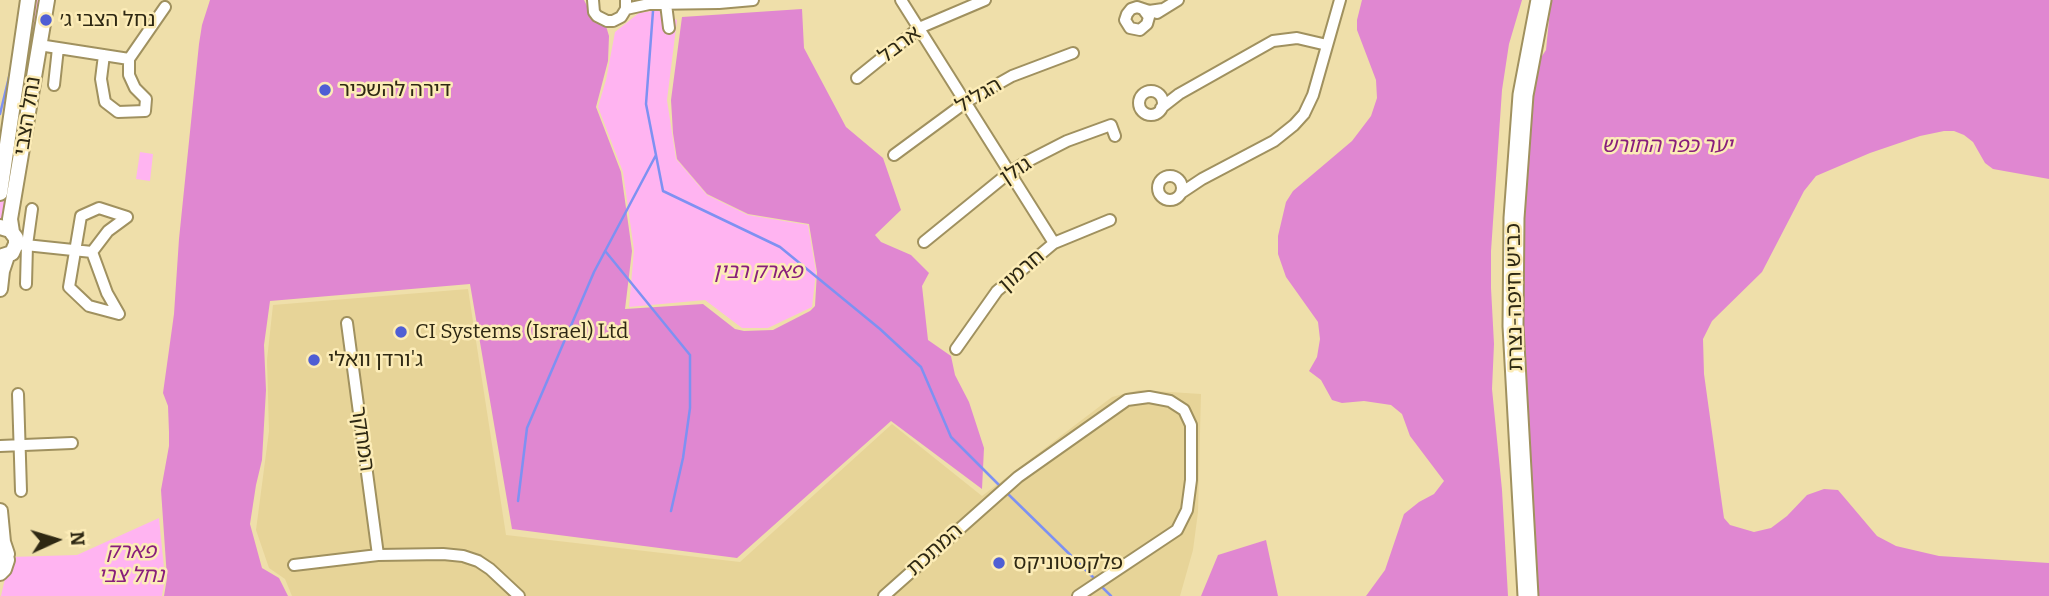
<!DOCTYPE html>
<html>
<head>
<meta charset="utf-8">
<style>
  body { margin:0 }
  #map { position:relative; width:2049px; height:596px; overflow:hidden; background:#efdfaa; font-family:Bitter,serif }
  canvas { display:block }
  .north { position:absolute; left:21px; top:505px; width:70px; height:70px; -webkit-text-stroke:5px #fcecb7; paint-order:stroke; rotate:86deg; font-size:19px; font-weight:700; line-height:28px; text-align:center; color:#2e2813 }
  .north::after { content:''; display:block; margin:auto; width:24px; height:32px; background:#2e2813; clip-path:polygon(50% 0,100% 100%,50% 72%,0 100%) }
</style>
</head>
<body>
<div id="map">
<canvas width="2049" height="596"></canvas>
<div class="north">N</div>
</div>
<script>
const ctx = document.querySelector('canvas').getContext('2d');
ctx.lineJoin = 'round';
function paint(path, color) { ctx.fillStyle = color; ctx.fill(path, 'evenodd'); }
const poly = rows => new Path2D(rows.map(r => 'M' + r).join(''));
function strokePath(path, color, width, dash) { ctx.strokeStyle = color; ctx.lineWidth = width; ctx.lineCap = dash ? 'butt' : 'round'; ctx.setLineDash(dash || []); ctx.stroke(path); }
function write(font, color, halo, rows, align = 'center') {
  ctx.font = font + ' Bitter,"Noto Sans Hebrew",serif'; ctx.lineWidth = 5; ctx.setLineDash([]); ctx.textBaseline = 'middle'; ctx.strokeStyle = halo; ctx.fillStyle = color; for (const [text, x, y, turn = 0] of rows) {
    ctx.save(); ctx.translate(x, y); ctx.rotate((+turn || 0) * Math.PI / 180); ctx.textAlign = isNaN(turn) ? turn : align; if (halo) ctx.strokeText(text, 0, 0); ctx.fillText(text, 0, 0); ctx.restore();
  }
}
paint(poly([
  [468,289,506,535,740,562,892,424,982,496,1112,397,1139,390,1201,394,1198,512,1193,550,1180,596,292,596,285,579,269,568,256,530,269,431,267,360,273,305]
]), '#e7d498');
paint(poly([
  [29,0,44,0,8,220,0,220,0,199],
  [657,10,677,20,667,100,676,159,707,195,748,215,808,225,816,272,812,307,768,328,742,328,705,300,629,307,634,250,623,172,598,107,606,80,615,32,639,13],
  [140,152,153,154,150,181,136,179],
  [159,518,165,578,162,596,1,596,10,557,77,555]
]), '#ffb4f1');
paint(poly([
  [210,0,584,0,594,20,606,26,609,36,608,61,596,107,621,172,632,251,625,309,703,304,735,329,744,331,773,330,810,311,815,306,817,272,809,224,748,214,707,194,677,159,673,133,671,100,682,17,802,9,804,48,846,127,883,158,901,210,875,235,881,242,911,255,929,273,922,286,928,340,951,356,955,375,969,402,984,448,982,489,891,421,737,558,512,529,470,284,270,301,264,345,266,390,262,460,256,485,250,524,262,568,279,578,288,596,164,596,167,578,161,490,169,446,169,432,168,406,163,393,174,314,179,239,199,44,202,25],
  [1362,0,1522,0,1509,44,1502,90,1491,251,1491,288,1494,344,1492,389,1502,490,1508,596,1366,596,1385,570,1404,514,1419,502,1434,494,1444,481,1410,436,1402,414,1391,405,1364,401,1342,403,1332,400,1321,380,1309,371,1317,357,1320,339,1318,322,1286,277,1278,254,1278,236,1286,202,1293,191,1352,141,1371,116,1377,98,1376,80,1357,30,1357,20],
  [1551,0,2049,0,2049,179,1993,169,1985,163,1973,142,1964,135,1954,131,1944,131,1920,136,1870,153,1816,176,1804,191,1762,272,1712,321,1703,339,1704,374,1722,504,1724,518,1730,525,1754,532,1771,528,1787,516,1807,495,1824,489,1838,490,1877,536,1896,546,1939,556,2049,563,2049,596,1535,596,1520,272,1534,68,1546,50],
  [1266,540,1278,596,1201,596,1218,555]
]), '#e087d1');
strokePath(poly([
  [653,11,646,104,663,191,780,247,880,329,921,367,951,437,1002,488],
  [0,114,10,73],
  [606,252,690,355,690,408,683,458,671,511],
  [1007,493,1097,581],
  [518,501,527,428,594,272,656,155],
  [1101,586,1111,596]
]), '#7e91f2', 2.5);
const street = poly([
  [593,0,594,12,597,16,607,21,613,21,621,17,626,9,626,0],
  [901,0,1054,243],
  [666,4,669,28],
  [626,9,649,4,719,3,753,0],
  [1143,9,1149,17,1147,24,1140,30,1130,28,1125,20,1127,14,1131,9,1137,7,1149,11,1163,9],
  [1157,13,1178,0],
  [39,45,129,59],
  [104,55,101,79,105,102,118,112,145,111,146,99,135,88,129,75,129,59,165,7],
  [857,78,919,28,985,0],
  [54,85,58,48],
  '1139 103a12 12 0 1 1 24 0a12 12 0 1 1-24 0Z',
  [1161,108,1179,94,1273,41,1297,38,1327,45],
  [894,155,966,102,1012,76,1073,53],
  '1158 188a12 12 0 1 1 24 0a12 12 0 1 1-24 0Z',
  [1181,193,1202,179,1274,141,1294,125,1304,114,1313,95,1340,0],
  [924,242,1010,172,1028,161,1067,141,1111,125,1115,136],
  [16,244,92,252,108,231,127,217],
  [92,252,107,293,119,314,89,306,69,287,81,216,99,208,127,217],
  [26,284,27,245,32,209],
  [347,323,378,555],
  [956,349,997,291,1054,243,1110,220],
  [18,394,21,491],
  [0,446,72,443],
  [294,565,378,555,443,554,463,556,478,561,490,569,519,596],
  [884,596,1018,477,1127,400,1149,397,1170,401,1184,410,1191,425,1191,480,1187,510,1177,530,1078,596]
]);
const secondary = poly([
  [0,193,28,0],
  [0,227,10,230,16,238,16,244,12,253,0,257],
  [12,232,10,219,47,0],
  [0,289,2,271,7,256],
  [0,511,3,542,7,554],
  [0,573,4,569,7,560,4,548]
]);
const highway = poly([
  [1528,596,1513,326,1514,218,1523,95,1541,0]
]);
strokePath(street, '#a0915f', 14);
strokePath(secondary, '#a0915f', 18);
strokePath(highway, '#a0915f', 23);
strokePath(street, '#fff', 10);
strokePath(secondary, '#fff', 14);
strokePath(highway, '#fff', 19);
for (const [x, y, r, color] of [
  [46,20,7,"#4f5ed4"],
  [325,90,7,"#4f5ed4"],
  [401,332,7,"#4f5ed4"],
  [314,360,7,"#4f5ed4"],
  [999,563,7,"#4f5ed4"]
]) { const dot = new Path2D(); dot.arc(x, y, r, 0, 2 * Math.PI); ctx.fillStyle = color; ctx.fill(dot); strokePath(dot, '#fcecb7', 2.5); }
write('21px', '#2e2813', '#fcecb7', [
  ["נחל הצבי ג׳",60,20],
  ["דירה להשכיר",339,90],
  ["CI Systems (Israel) Ltd",415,332],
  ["ג'ורדן וואלי",328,360],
  ["פלקסטוניקס",1013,563]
], 'left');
write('21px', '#2e2813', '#fcecb7', [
  ["ארבל",900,45,-37],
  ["הגליל",979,96,-31],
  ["נחל הצבי",28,116,-81],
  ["גולן",1016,171,-33],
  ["חרמון",1022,271,-41],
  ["כביש חיפה-נצרת",1515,297,-91],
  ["המחקר",362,439,82],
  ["המתכת",935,550,-42]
]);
write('italic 21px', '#881e7b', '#fcecb7', [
  ["יער כפר החורש",1667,146],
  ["פארק רבין",758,272],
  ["פארק",131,552],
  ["נחל צבי",131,576]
]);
</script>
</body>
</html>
